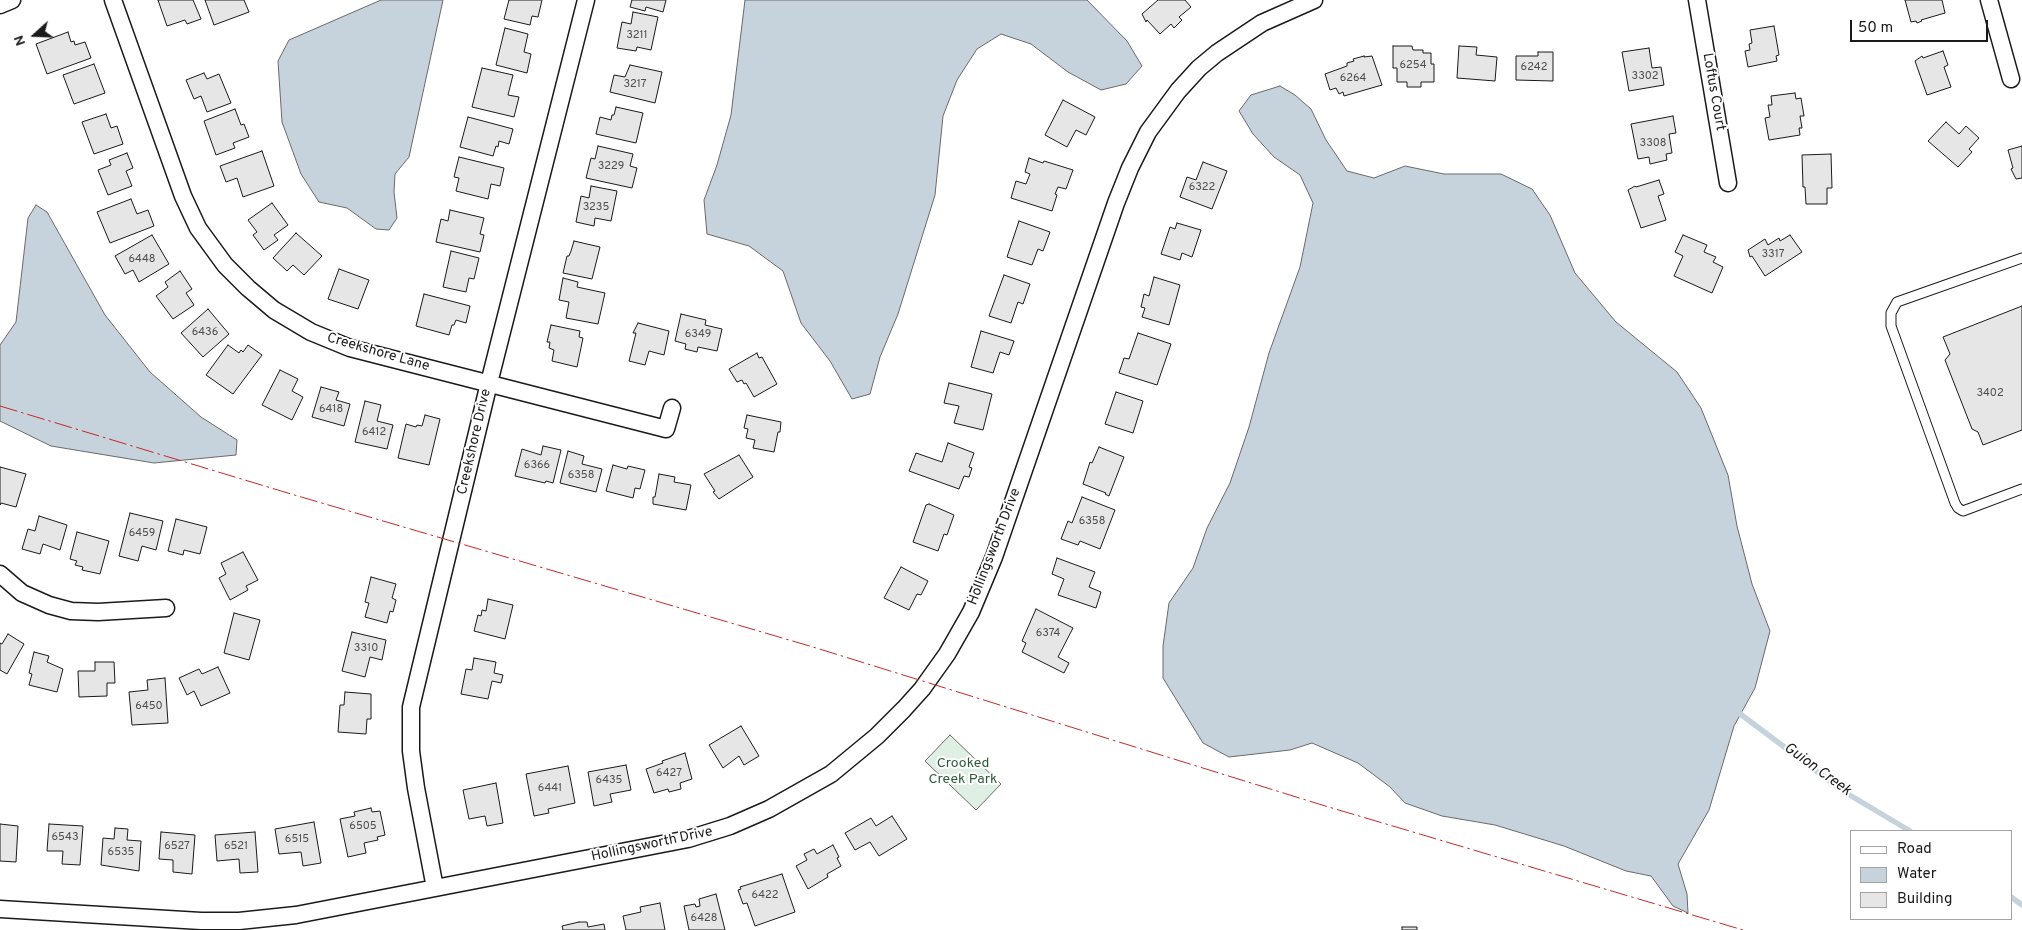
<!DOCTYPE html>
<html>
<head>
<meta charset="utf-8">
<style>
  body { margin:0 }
  #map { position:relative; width:2022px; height:930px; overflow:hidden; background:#fff; font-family:Overpass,sans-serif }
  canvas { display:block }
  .legend { position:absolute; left:1850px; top:830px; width:162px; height:90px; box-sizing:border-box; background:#fff; border:1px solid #a3a3a3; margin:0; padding:6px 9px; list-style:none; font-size:15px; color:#1a1a1a }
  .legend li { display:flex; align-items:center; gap:10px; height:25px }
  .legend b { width:25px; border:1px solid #a3a3a3 }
  .north { position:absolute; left:10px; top:10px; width:50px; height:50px; -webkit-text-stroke:4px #fff; paint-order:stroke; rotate:250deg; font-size:14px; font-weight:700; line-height:20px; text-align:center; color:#1a1a1a }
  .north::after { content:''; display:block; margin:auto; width:18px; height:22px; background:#1a1a1a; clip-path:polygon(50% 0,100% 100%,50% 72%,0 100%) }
  .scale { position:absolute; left:1850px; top:20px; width:138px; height:22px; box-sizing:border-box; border:2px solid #1a1a1a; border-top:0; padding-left:6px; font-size:15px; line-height:18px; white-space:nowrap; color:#1a1a1a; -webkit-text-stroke:4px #fff; paint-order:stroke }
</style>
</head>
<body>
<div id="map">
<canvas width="2022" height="930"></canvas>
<ul class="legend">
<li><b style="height:6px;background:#fff"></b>Road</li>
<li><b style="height:14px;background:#c6d2dc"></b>Water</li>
<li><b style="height:14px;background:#e6e6e6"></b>Building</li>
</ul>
<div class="north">N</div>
<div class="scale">50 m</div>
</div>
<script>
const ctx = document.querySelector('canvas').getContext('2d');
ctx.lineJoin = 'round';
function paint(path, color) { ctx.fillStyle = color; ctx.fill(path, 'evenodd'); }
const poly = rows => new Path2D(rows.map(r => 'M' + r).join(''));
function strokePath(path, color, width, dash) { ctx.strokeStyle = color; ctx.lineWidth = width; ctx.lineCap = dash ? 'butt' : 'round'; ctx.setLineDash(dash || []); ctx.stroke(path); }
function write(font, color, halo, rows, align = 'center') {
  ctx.font = font + ' Overpass,sans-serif'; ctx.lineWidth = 4; ctx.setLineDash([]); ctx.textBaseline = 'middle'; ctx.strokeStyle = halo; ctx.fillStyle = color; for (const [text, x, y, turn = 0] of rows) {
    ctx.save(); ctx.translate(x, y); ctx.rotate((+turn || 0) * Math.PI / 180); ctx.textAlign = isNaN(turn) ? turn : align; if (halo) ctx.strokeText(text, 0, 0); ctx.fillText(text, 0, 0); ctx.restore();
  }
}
const green = poly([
  [950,735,1001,784,976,810,925,761,950,735]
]);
paint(green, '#e0efe3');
strokePath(green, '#6a6a6a', 1);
const water = poly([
  [381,0,443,0,409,157,395,174,394,192,397,218,389,230,376,229,347,208,319,202,301,174,282,122,278,61,289,40,381,0],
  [745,0,1087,0,1127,41,1142,66,1126,84,1101,90,1068,72,1031,44,1001,34,977,49,957,80,943,116,935,195,898,314,880,357,870,394,852,399,830,361,801,323,783,271,749,246,707,234,704,200,717,165,731,115,745,0],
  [1280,86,1295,95,1311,109,1326,140,1347,171,1374,178,1405,166,1444,174,1501,174,1532,189,1550,215,1575,273,1616,322,1677,372,1701,408,1728,475,1737,526,1752,584,1770,631,1755,688,1734,726,1709,810,1678,864,1687,894,1688,913,1673,906,1651,876,1626,871,1564,846,1495,825,1442,816,1405,803,1390,787,1358,763,1312,743,1290,750,1229,757,1203,743,1163,678,1163,646,1169,603,1193,568,1207,528,1230,483,1249,427,1269,353,1300,267,1313,203,1300,175,1274,157,1253,134,1239,111,1251,95,1280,86],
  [36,205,47,212,105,315,150,372,201,417,237,440,236,455,154,463,51,446,0,421,0,345,16,322,28,218,36,205]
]);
paint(water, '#c6d2dc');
strokePath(water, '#6a6a6a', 1);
strokePath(poly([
  [1735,710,1843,791,1910,831],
  [2011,897,2022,905]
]), '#c6d2dc', 5.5);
const building = poly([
  [158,0,193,0,201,19,187,24,185,20,167,26,158,0],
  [205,0,244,0,249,12,214,25,205,0],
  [509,0,542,0,538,17,532,16,530,25,504,19,509,0],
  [632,0,666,0,663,12,646,7,645,11,630,7,632,0],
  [1158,0,1185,0,1191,7,1179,17,1182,20,1174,28,1171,24,1160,34,1147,20,1146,22,1142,14,1158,0],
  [1905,0,1942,0,1945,13,1921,20,1922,21,1917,23,1916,21,1911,22,1905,0],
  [633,12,658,17,651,50,637,47,636,51,617,48,622,22,631,24,633,12],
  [1774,26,1779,55,1776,56,1777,61,1748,67,1745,51,1750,50,1749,44,1752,43,1750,30,1774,26],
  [505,28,528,34,524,52,531,54,527,73,496,65,505,28],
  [68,32,71,42,74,41,75,45,85,42,91,58,47,74,36,44,68,32],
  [1393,46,1412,46,1413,50,1423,50,1423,53,1431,53,1431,64,1434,64,1434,82,1421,82,1421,87,1407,87,1407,82,1397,82,1397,68,1393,68,1393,46],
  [1459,46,1477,47,1476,55,1497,57,1495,81,1457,78,1459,46],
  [1649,48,1652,68,1661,67,1664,85,1629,91,1622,52,1649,48],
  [1943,51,1948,65,1944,67,1951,87,1927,95,1915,61,1922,56,1923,58,1943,51],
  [1538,52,1553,52,1553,81,1516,80,1516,56,1538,56,1538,52],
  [1364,56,1364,57,1372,56,1382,85,1344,96,1343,92,1339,94,1336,88,1330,90,1325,74,1347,66,1347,63,1354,61,1353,59,1364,56],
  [94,64,105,93,74,104,63,75,94,64],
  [630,65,662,72,655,103,610,92,614,75,625,77,630,65],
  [482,68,513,75,508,95,519,97,514,117,472,107,482,68],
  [204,73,207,79,219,74,231,103,207,112,201,96,194,99,186,80,204,73],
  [1795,93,1796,99,1801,98,1804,116,1800,116,1802,128,1799,128,1800,135,1769,140,1765,118,1770,117,1768,105,1772,105,1771,96,1795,93],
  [1063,100,1095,117,1086,135,1076,130,1067,147,1045,135,1063,100],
  [616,107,643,113,636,143,596,134,600,117,611,120,612,115,614,115,616,107],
  [235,109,241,125,244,124,249,137,233,143,235,148,216,155,204,121,235,109],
  [106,114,111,128,117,126,123,144,94,154,82,122,106,114],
  [1673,116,1676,133,1669,134,1672,153,1666,154,1667,160,1650,164,1649,157,1638,159,1631,124,1673,116],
  [468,117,513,129,509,144,499,141,498,147,496,146,493,156,460,147,468,117],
  [1946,122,1959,134,1966,126,1979,138,1969,149,1972,152,1958,167,1928,141,1946,122],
  [598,146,633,154,630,166,637,168,632,188,586,178,591,158,595,159,598,146],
  [2022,146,2022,178,2016,179,2011,169,2013,168,2008,150,2022,146],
  [262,151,274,186,243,197,237,178,226,182,220,166,262,151],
  [127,153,133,168,126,171,132,186,108,195,98,170,111,165,109,160,127,153],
  [1831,154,1832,188,1827,188,1827,204,1806,204,1805,187,1803,187,1802,155,1831,154],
  [459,157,504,168,500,186,491,184,488,199,456,191,459,178,454,177,459,157],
  [1029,158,1043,163,1044,161,1073,170,1066,189,1058,187,1055,194,1057,195,1052,211,1011,198,1016,181,1026,184,1030,174,1025,172,1029,158],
  [1203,162,1227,171,1212,209,1180,197,1187,177,1196,180,1203,162],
  [1659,180,1664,194,1658,196,1666,220,1641,228,1628,190,1635,186,1636,187,1659,180],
  [591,186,617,191,611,221,595,218,594,226,576,222,581,196,589,198,591,186],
  [131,199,137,214,148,210,154,226,110,243,97,212,131,199],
  [272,203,288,225,274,235,278,240,264,250,253,235,257,232,248,220,272,203],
  [450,210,484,218,480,234,484,235,480,252,436,242,441,219,448,221,450,210],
  [1019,221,1050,232,1043,251,1038,249,1032,265,1007,257,1019,221],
  [1177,223,1201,230,1192,257,1182,253,1180,260,1161,254,1170,227,1175,229,1177,223],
  [296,233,322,256,304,275,293,265,287,271,273,258,296,233],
  [152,235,169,264,139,282,133,270,125,274,115,256,152,235],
  [1683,235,1707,245,1704,252,1716,257,1713,262,1723,267,1712,293,1674,276,1683,256,1675,252,1683,235],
  [1790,235,1802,252,1765,276,1752,256,1750,257,1748,250,1765,239,1768,245,1779,238,1780,241,1790,235],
  [574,241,600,247,592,279,563,273,567,256,569,256,571,251,574,241],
  [451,251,479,258,474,279,469,278,466,292,443,287,451,251],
  [339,269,369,280,358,309,328,299,339,269],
  [180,271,192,289,186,293,194,305,173,319,156,296,168,287,165,282,180,271],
  [1004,275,1030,284,1023,304,1018,302,1011,323,989,316,1004,275],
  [1154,277,1180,285,1169,325,1142,317,1145,308,1141,307,1144,294,1149,296,1154,277],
  [563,278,578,282,577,287,605,293,598,324,566,318,569,302,559,300,563,278],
  [424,294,470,306,466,323,456,320,454,325,452,325,449,335,416,326,424,294],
  [2022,306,2022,430,1983,445,1978,432,1972,429,1945,360,1950,354,1943,337,2022,306],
  [208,309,229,334,203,357,181,333,208,309],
  [681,314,706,320,705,325,722,329,717,351,698,347,697,352,685,349,686,344,675,341,681,314],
  [638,323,669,331,664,355,649,351,645,365,629,361,636,333,633,333,638,323],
  [551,325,580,331,579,337,583,338,577,367,552,361,554,350,549,348,550,342,547,342,551,325],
  [981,331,1014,341,1009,355,1000,352,993,373,971,367,981,331],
  [1138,333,1171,344,1157,385,1119,373,1124,358,1129,359,1138,333],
  [228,345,239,353,241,350,243,352,248,345,262,355,233,394,206,375,228,345],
  [757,353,759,358,762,357,777,384,754,397,746,383,744,384,742,380,737,382,729,369,757,353],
  [280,370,298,379,292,391,303,397,292,420,262,405,280,370],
  [949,383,992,394,983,430,954,423,959,406,944,403,949,383],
  [321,387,339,392,336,400,350,404,344,426,312,417,321,387],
  [1116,392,1143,401,1133,433,1105,424,1116,392],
  [365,401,381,405,377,421,393,425,387,449,355,442,365,401],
  [425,415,440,419,429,465,398,458,406,424,416,427,417,425,422,426,425,415],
  [747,415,781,422,780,432,778,432,774,452,753,448,755,440,746,438,748,429,744,428,747,415],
  [948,443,974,453,969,467,972,468,969,477,964,476,959,489,909,471,916,453,942,462,948,443],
  [543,446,561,450,553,483,546,481,545,483,515,476,522,449,541,455,543,446],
  [1099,447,1124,457,1109,496,1105,494,1106,493,1083,484,1090,462,1092,463,1099,447],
  [568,451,584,456,582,464,602,469,596,492,560,483,568,451],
  [739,455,753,477,719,499,713,492,715,491,704,474,739,455],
  [613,465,627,469,628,466,645,470,640,489,635,488,633,498,606,491,613,465],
  [0,467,26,474,16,507,1,503,0,505,0,467],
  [659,474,675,477,674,482,691,485,686,510,653,504,653,497,655,497,659,474],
  [1082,497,1115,510,1100,549,1080,541,1078,545,1061,539,1068,521,1072,523,1082,497],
  [929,504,954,515,947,535,944,534,938,551,913,542,926,505,929,504],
  [130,513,163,521,156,550,142,546,138,561,119,556,130,513],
  [39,516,67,525,60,550,43,544,40,554,22,549,28,529,35,531,39,516],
  [176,519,207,527,200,554,184,550,183,555,168,551,176,519],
  [77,532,109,541,100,574,82,570,83,567,75,565,77,561,70,559,77,532],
  [243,552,258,580,246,586,248,590,230,600,219,578,226,574,221,563,243,552],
  [1057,558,1095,572,1089,587,1101,592,1096,608,1058,595,1064,579,1052,574,1057,558],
  [901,567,928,581,921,595,917,594,909,610,884,598,901,567],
  [371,577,396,584,392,598,396,600,393,612,390,611,387,623,365,617,369,603,365,602,371,577],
  [488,599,513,605,505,639,474,631,478,615,481,616,482,610,486,611,488,599],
  [1036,609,1073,628,1058,657,1069,663,1064,673,1022,652,1026,643,1022,641,1036,609],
  [234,613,260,620,249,660,224,653,234,613],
  [352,632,386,640,382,660,370,657,365,677,342,671,352,632],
  [8,634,24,644,7,674,0,670,0,643,2,644,8,634],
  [34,652,49,656,47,662,63,669,57,692,29,685,32,674,29,673,34,652],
  [474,658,496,662,494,673,503,675,501,683,492,681,488,699,461,694,466,669,472,670,474,658],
  [95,662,114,662,115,683,107,683,107,696,79,697,78,671,95,671,95,662],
  [218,667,230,693,201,706,194,691,187,695,179,678,199,669,202,674,218,667],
  [165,678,168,723,132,725,129,692,148,690,147,680,165,678],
  [345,692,371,694,371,719,367,719,366,734,338,732,340,705,344,705,345,692],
  [741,726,759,756,744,765,739,756,723,768,709,745,741,726],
  [685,753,692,779,680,783,681,789,669,792,668,789,654,793,646,769,663,763,662,761,685,753],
  [626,765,631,790,610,794,612,802,594,806,588,772,626,765],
  [568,766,575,803,548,809,549,813,534,816,526,774,568,766],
  [496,783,503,823,487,826,485,816,469,819,463,790,496,783],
  [371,808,372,812,380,811,385,835,377,837,378,840,364,843,366,853,348,857,340,819,355,816,354,812,371,808],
  [892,816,907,839,879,856,870,842,855,850,845,833,871,818,876,826,892,816],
  [314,822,321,863,303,866,301,852,279,854,275,829,314,822],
  [0,824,18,826,16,862,0,861,0,824],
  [49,824,83,826,80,865,62,864,63,851,47,851,49,824],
  [115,828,128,829,127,840,141,841,139,871,101,865,103,838,114,839,115,828],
  [161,832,195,835,192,874,173,872,173,860,159,859,161,832],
  [255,832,258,872,240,873,239,859,217,861,215,835,255,832],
  [833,845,839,857,837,858,841,866,827,874,828,877,808,889,796,866,807,860,804,854,814,849,817,854,833,845],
  [782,874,795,912,755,926,747,903,743,904,738,890,741,889,740,887,782,874],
  [716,894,725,930,689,930,684,906,695,904,696,907,700,906,699,899,716,894],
  [660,903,665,930,626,930,623,916,641,912,640,907,660,903],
  [579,922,587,922,588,927,604,924,605,930,563,930,562,926,579,922],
  [1402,927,1417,927,1417,930,1402,930,1402,927]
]);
paint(building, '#e6e6e6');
strokePath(building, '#1a1a1a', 1);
const lane = poly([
  [2022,258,1897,302,1891,313,1891,326,1955,503,1958,508,1963,511,2022,489]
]);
const street = poly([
  [113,0,183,196,198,228,225,265,248,288,274,310,311,332,350,348,666,429,672,408],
  [1697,0,1728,183],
  [1989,0,2011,79],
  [0,5,12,0],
  [0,574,22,593,49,605,71,611,98,612,166,608],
  [435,888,416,788,411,751,411,707,489,383,586,0],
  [0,909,201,921,239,921,296,915,688,839,730,826,769,809,831,774,877,736,904,709,922,689,947,654,971,612,994,557,1116,203,1130,168,1148,132,1178,91,1199,68,1217,53,1262,23,1314,0]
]);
strokePath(lane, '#1a1a1a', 11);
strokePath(street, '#1a1a1a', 19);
strokePath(lane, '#fff', 9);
strokePath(street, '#fff', 16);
strokePath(poly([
  [0,406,291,494,813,647,1322,805,1743,930]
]), '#c62828', 1, [18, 4, 2.5, 4]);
write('11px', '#4d4d4d', null, [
  ["3211",637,36],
  ["6254",1413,66],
  ["6242",1534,68],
  ["3302",1645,77],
  ["6264",1353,79],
  ["3217",635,85],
  ["3308",1653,144],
  ["3229",611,167],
  ["6322",1202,188],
  ["3235",596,208],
  ["3317",1773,255],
  ["6448",142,260],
  ["6436",205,333],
  ["6349",698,335],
  ["3402",1990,394],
  ["6418",331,410],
  ["6412",374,433],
  ["6366",537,466],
  ["6358",581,476],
  ["6358",1092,522],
  ["6459",142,534],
  ["6374",1048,634],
  ["3310",366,649],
  ["6450",149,707],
  ["6427",669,774],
  ["6435",609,781],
  ["6441",550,789],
  ["6505",363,827],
  ["6543",65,838],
  ["6515",297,840],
  ["6527",177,847],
  ["6521",236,847],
  ["6535",121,853],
  ["6422",765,896],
  ["6428",704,919]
]);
write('14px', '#1a1a1a', '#fff', [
  ["Loftus Court",1713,92,80],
  ["Creekshore Lane",378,353,16],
  ["Creekshore Drive",475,442,-77],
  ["Hollingsworth Drive",995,547,-69],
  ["Hollingsworth Drive",652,845,-12]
]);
write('14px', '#2b5a34', '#fff', [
  ["Crooked",963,764],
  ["Creek Park",963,780]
]);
write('italic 15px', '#1a1a1a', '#fff', [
  ["Guion Creek",1817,770,36]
]);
</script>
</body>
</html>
